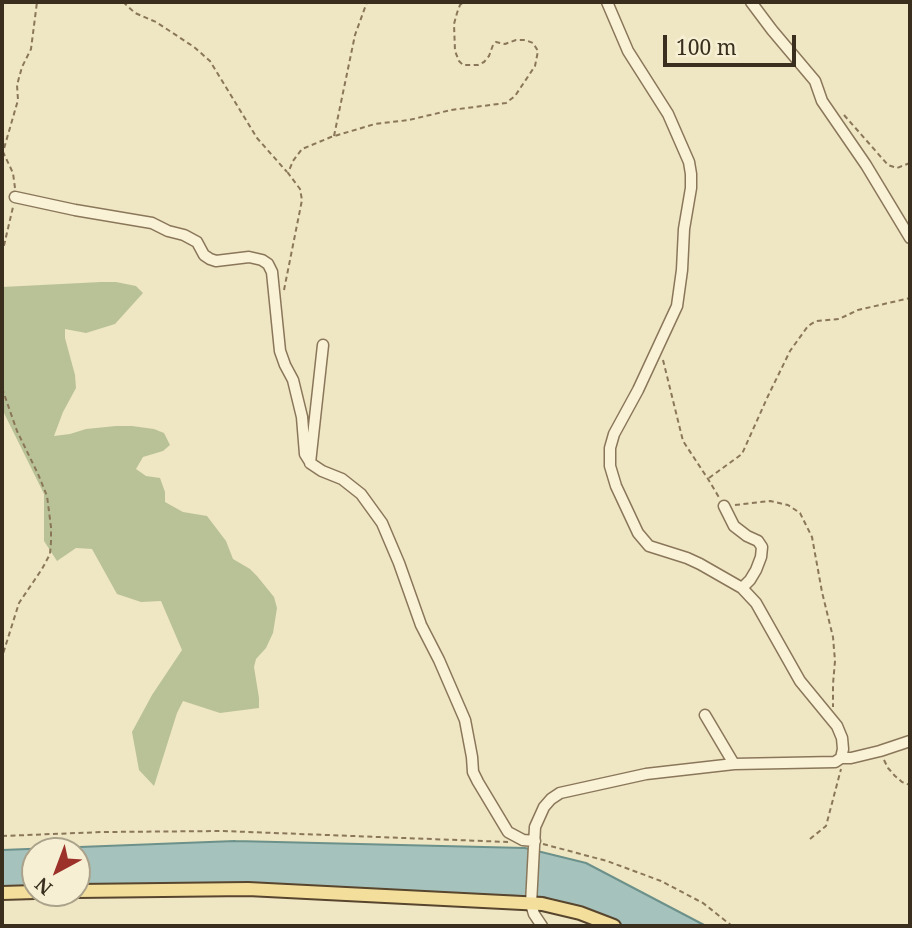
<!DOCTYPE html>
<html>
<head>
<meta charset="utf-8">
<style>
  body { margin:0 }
  #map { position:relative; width:912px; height:928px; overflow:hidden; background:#efe6c3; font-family:"Noto Serif",serif }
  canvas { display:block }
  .frame { position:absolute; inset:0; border:4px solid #3a2e1e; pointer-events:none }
  .north { position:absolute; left:21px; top:837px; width:70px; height:70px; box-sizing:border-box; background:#f6efd3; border:2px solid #aba28b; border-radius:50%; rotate:221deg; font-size:19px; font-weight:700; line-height:28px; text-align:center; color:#3a2e1e }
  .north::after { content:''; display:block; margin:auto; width:24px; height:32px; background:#9b3128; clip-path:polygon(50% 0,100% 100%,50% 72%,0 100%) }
  .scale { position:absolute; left:663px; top:35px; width:133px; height:32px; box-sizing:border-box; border:4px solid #3a2e1e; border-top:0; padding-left:9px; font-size:21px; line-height:24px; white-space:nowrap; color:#3a2e1e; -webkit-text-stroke:5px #f6efd3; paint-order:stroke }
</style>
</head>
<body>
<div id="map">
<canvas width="912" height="928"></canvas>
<div class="frame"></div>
<div class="north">N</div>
<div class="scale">100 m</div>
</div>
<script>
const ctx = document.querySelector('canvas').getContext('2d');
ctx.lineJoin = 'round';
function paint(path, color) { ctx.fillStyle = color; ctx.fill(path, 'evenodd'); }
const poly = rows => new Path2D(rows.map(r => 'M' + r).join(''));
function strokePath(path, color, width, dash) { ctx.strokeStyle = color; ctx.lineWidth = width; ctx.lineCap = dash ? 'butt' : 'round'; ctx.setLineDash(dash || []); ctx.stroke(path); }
paint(poly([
  [101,282,116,282,136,286,143,293,115,324,86,333,65,329,65,338,75,375,76,388,63,412,54,436,70,434,86,429,116,426,132,426,154,429,164,433,170,445,163,451,143,457,136,469,146,476,160,478,165,492,165,502,183,512,207,516,226,541,233,559,250,569,257,576,274,597,277,608,273,633,266,648,256,659,254,667,259,698,259,708,220,713,183,701,177,713,154,786,139,770,132,732,152,695,182,650,161,601,141,602,117,594,92,549,76,548,57,561,44,541,44,494,2,409,2,287]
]), '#b9c296');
const water = poly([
  [235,841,525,848,586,863,706,926,620,926,544,897,265,886,77,887,77,851,35,851,35,887,2,888,2,850,235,841]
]);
paint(water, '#a6c2bc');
strokePath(water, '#6c918b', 2);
const minor = poly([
  [751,2,772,30,815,81,822,101,866,165,910,238],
  [15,197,75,210,152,223,168,231,184,235,197,242,204,255,210,259,216,261,249,257,262,260,268,264,272,272,280,351,285,365,293,380,302,417,305,454,310,462],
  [323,345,310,463,322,471,342,479,361,494,382,523,399,563,421,625,439,660,465,720,472,757,473,772,478,782,508,832,523,840,535,841],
  [724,506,734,526,747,536,758,541,762,547,761,557,756,570,750,580,742,588],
  [705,715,734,764],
  [841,758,851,758,880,751,910,741],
  [542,926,534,914,531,904,535,827,544,807,551,799,560,793,646,774,734,764,835,762,841,758,843,749,842,738,837,726,800,681,756,603,742,588,700,564,687,558,649,546,638,533,616,486,610,466,610,448,614,434,638,390,677,306,682,270,684,229,691,188,691,174,689,162,668,114,628,51,607,2]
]);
const major = poly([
  [77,891,248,889,542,904,580,913,614,926],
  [2,893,35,892]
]);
strokePath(minor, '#8a775a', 13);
strokePath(major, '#58452e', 16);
strokePath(poly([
  [123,2,135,13,156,22,194,47,210,61,257,138,287,172],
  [844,115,888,165,897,168,910,163],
  [334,136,355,35,367,2],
  [15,188,13,173,3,152,18,100,17,85,22,67,31,49,37,2],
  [2,254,13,207],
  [284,290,302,200,300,189,288,173,293,161,302,149,331,137,375,124,409,120,451,110,506,103,515,96,535,66,538,51,533,43,525,40,516,40,505,44,496,42,493,45,489,56,484,62,478,65,463,65,459,61,455,51,454,24,457,13,460,5,464,2],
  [663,360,683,441,708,479,720,499],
  [2,388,17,431,38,474,47,496,51,527,51,542,50,554,42,569,19,603,2,657],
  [709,478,742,454,768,396,790,351,808,326,816,321,839,319,858,310,910,298],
  [735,505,770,501,788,505,800,513,812,537,822,592,833,637,835,661,833,684,833,707],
  [884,760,888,768,895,776,902,782,910,785],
  [2,836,103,832,223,831,508,842],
  [810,839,826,826,841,769],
  [543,844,607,861,661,881,703,903,732,926]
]), '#8a775a', 2, [5, 3.5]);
strokePath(minor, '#faf2d7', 10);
strokePath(major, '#f3df9b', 12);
</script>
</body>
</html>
